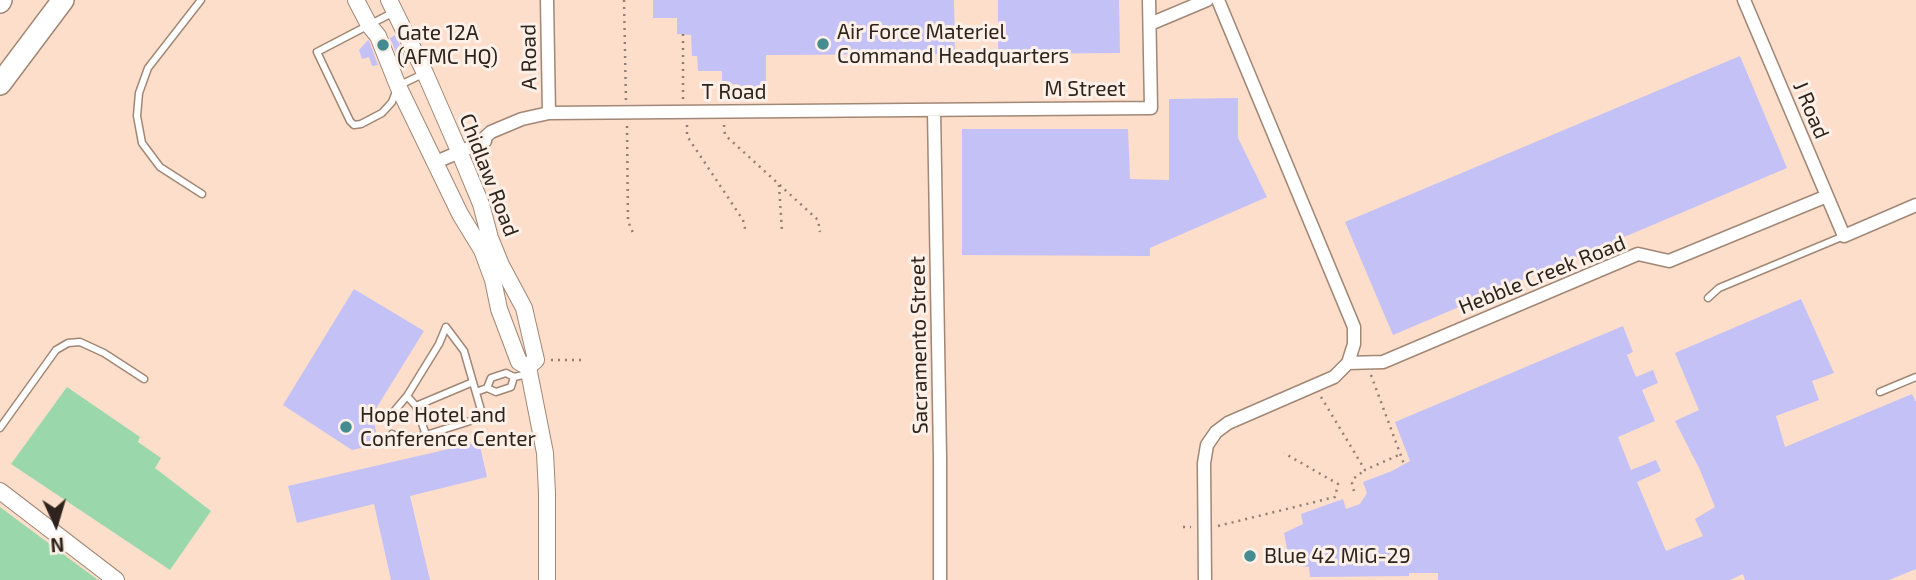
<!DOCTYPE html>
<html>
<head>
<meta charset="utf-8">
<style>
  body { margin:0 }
  #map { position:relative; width:1916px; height:580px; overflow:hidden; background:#fcdecb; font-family:"Exo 2",sans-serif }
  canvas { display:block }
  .north { position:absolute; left:21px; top:489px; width:70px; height:70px; -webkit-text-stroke:5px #fcf0e8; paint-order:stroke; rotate:176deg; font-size:19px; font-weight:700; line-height:28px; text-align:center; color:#2e241d }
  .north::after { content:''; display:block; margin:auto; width:24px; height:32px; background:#2e241d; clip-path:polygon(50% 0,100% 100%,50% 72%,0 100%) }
</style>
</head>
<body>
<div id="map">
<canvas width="1916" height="580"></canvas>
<div class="north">N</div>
</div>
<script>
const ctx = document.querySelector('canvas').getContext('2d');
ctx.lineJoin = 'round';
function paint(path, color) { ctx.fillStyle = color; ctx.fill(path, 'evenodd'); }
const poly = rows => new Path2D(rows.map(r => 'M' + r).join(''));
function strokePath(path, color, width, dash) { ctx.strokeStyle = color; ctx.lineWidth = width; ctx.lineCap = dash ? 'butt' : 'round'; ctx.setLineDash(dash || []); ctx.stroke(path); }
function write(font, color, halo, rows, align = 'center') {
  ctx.font = font + ' "Exo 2",sans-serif'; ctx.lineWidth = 6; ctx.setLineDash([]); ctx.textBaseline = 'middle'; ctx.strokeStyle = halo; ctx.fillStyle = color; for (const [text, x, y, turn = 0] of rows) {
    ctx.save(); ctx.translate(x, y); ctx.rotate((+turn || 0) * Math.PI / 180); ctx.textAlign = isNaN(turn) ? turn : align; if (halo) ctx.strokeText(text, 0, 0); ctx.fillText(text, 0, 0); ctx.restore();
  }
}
paint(poly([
  [67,387,140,437,138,442,161,458,155,468,211,511,170,570,11,464],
  [0,507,98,580,0,580]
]), '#9ad8ac');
paint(poly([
  [653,0,954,0,955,54,766,55,766,89,738,89,738,84,722,85,722,71,698,71,697,56,692,56,691,35,677,34,677,18,653,18],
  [998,0,1119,0,1120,53,998,54],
  [395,35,407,60,400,62,390,38],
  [368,40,369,41,378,65,372,66,369,57,362,59,359,50],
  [1740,56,1787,168,1393,335,1345,222],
  [1238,98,1238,138,1267,197,1150,248,1150,256,962,255,962,129,1128,129,1130,179,1169,180,1169,99],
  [354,289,424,331,372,415,379,444,352,450,283,405],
  [1801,299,1834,373,1812,381,1819,400,1776,416,1785,447,1912,394,1916,402,1916,569,1889,580,1745,580,1743,574,1730,580,1438,580,1438,573,1409,573,1409,576,1310,577,1309,567,1290,565,1284,533,1303,524,1301,514,1343,499,1346,509,1360,504,1367,493,1363,482,1392,471,1410,461,1395,422,1623,326,1633,352,1627,355,1636,377,1653,370,1658,383,1642,390,1655,421,1618,437,1631,470,1656,460,1661,471,1637,482,1666,551,1703,536,1695,519,1715,507,1700,470,1675,421,1699,410,1675,353],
  [479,442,487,477,410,496,430,580,391,580,374,504,297,523,288,486]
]), '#c4c1f6');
const service = poly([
  [201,0,148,68,139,93,137,116,142,143,160,167,202,194],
  [394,12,317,52,350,121,354,125,361,124,382,113,392,102,398,86,425,73],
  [1708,298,1719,288,1844,236],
  [487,388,491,378,506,373,514,377,528,374],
  [476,392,487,388,496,392,511,387,514,377],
  [1880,392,1916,377],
  [407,396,416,406,426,435],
  [416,406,473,382],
  [389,420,391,415,407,396,439,344,446,327],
  [0,428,56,350,68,343,80,342,104,353,144,379],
  [392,434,399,439,407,439,426,435,483,417,464,351,446,327]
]);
const minor = poly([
  [547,0,549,113],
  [1744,0,1844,236,1916,205],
  [1150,24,1207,0],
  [934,110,940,457,940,580],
  [480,142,491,132,510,124,522,119,549,113,1151,108,1149,0],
  [436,162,485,141],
  [1348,363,1383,362,1638,254,1669,261,1827,196],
  [1205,580,1204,463,1207,445,1216,432,1228,423,1334,377,1348,363,1354,344,1354,327,1218,0]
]);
const tertiary = poly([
  [356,0,369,25,378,36,398,86,460,214,482,250,493,280,499,309,519,362,528,367],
  [389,0,425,73,459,151,481,204,490,238,501,265,524,308,536,360,528,367],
  [528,367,545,453,547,493,547,580],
  [0,491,116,580]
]);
const primary = poly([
  [0,2,1,0],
  [0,84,63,0]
]);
strokePath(service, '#a18775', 9);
strokePath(minor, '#a18775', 15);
strokePath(tertiary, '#a18775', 18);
strokePath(primary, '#a18775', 24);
strokePath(poly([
  [624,0,626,102],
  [683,34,683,101],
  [687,125,687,136,743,220,746,233],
  [724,125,725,135,818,220,820,232],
  [627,126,628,221,633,233],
  [779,185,782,232],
  [551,360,586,360],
  [1371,375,1404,464],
  [1321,397,1365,470,1401,454],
  [1354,491,1352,484,1353,479,1365,470],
  [1218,526,1335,497,1338,484,1284,453],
  [1183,527,1191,527]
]), '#937f72', 2.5, [2, 5]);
strokePath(service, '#fff', 6);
strokePath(minor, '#fff', 12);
strokePath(tertiary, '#fff', 16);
strokePath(primary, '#fff', 21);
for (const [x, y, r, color] of [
  [823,44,7,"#448c90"],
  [383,45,7,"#448c90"],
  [346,427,7,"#448c90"],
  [1250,556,7,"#448c90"]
]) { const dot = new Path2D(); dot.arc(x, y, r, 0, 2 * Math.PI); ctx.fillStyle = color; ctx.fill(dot); strokePath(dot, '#fcf0e8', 2.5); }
write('21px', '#2e241d', '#fcf0e8', [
  ["Air Force Materiel",837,32],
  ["Command Headquarters",837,56],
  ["Gate 12A",397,33],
  ["(AFMC HQ)",397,57],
  ["Hope Hotel and",360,415],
  ["Conference Center",360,439],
  ["Blue 42 MiG-29",1264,556]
], 'left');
write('21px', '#2e241d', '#fcf0e8', [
  ["A Road",529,57,-91],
  ["M Street",1085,89],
  ["T Road",734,92],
  ["J Road",1811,110,67],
  ["Chidlaw Road",489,175,69],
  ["Hebble Creek Road",1542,275,-22],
  ["Sacramento Street",919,345,-91]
]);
</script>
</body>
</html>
